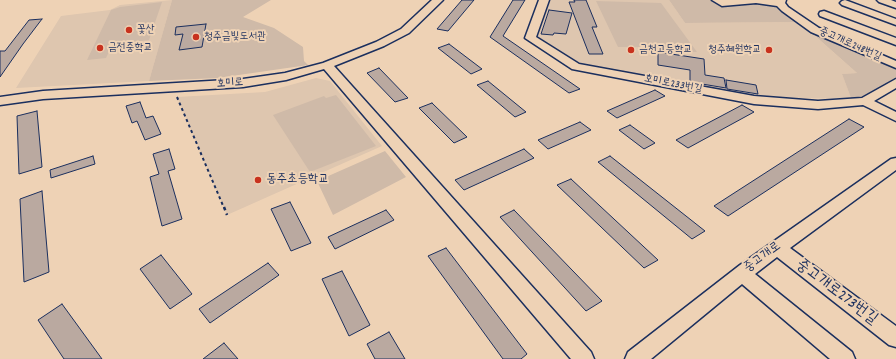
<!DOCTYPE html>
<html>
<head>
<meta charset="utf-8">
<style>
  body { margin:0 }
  canvas { display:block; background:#eed2b5 }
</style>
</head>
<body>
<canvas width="896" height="359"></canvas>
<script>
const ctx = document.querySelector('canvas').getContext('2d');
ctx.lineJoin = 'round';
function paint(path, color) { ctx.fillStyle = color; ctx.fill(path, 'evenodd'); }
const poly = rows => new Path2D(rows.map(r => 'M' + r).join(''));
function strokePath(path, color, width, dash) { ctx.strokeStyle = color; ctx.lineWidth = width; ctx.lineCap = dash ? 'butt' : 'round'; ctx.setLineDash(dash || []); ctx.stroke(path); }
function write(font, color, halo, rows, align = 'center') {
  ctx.font = font + ' Dekko,"Poor Story",sans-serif'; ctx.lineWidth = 4; ctx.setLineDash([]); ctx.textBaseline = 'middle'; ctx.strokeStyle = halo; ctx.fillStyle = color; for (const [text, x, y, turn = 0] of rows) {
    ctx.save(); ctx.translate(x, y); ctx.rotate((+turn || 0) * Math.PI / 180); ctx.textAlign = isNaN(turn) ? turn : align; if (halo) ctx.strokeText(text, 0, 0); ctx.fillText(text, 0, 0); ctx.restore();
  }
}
paint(poly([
  [172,0,149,81,16,88,61,16,110,10,120,5],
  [549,0,669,0,685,23,799,22,857,73,842,74,851,98,840,99,765,97,580,65,535,38],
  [316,78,330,81,382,146,227,215,177,97,265,92]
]), '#dec6af');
paint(poly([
  [172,0,271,0,243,17,274,28,303,47,304,61,308,65,218,78,149,81],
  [669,0,775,0,783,12,799,22,685,23],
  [596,1,661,3,697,52,667,51,664,47,618,47],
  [162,2,149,40,112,45,106,58,87,60,111,10,120,7],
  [805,27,896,68,896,77,868,95,851,98,842,74,857,73],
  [336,95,376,146,310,172,273,115,324,96,326,98],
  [385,151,406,177,333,215,317,181]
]), '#cfbaa8');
const building = poly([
  [462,0,474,0,448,31,437,29,462,0],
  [513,0,525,0,503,36,580,89,569,93,490,37,513,0],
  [574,0,586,0,597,27,592,27,603,54,589,54,569,2,575,2,574,0],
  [549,10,572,13,566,34,554,33,553,35,541,34,549,10],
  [42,19,23,44,0,77,0,51,5,51,29,20,42,19],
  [206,24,202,47,179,50,183,34,175,35,176,27,206,24],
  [449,44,482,69,471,74,438,48,449,44],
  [658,52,704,59,705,75,724,78,726,88,690,82,690,70,658,65,658,52],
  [379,68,408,98,395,102,367,73,379,68],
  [726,80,756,85,758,94,727,89,726,80],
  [488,81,526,112,515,117,477,85,488,81],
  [655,90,665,96,617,118,607,111,655,90],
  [140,102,146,118,153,116,161,134,145,140,137,121,132,123,126,106,140,102],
  [432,103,467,137,454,143,419,108,432,103],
  [742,105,754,112,688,148,676,140,742,105],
  [37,111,42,167,19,174,17,116,37,111],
  [849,119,864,127,728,216,714,206,849,119],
  [580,122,591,130,548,149,538,140,580,122],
  [630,125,655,143,644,149,619,130,630,125],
  [169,149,175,169,168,171,182,219,162,226,150,177,159,174,153,154,169,149],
  [524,149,534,158,464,190,455,180,524,149],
  [93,156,95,164,51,178,50,170,93,156],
  [610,156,705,231,692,239,598,162,610,156],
  [571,179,658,260,644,268,557,185,571,179],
  [42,191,49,272,24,282,20,199,42,191],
  [290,202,311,243,291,251,271,209,290,202],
  [386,210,394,220,335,249,328,237,386,210],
  [514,210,602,301,586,311,500,217,514,210],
  [446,248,527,354,521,359,503,359,428,256,446,248],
  [161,255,192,294,170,309,140,269,161,255],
  [268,263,279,275,210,323,199,309,268,263],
  [342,271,370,325,349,336,322,279,342,271],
  [62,304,102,359,64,359,38,320,62,304],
  [389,332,405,359,375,359,367,344,389,332],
  [224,343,238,359,203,359,224,343]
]);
paint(building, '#baa9a0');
strokePath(building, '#1b2f5e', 1);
const minor = poly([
  [432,0,443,0,409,33,384,46,334,66,591,352,594,359,571,359,324,69,286,80,243,87,43,99,0,105,0,97,43,91,243,79,285,73,323,63,376,42,401,29,432,0],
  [539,0,549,0,536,37,579,64,754,96,818,101,862,98,896,79,896,88,874,101,896,112,896,121,863,105,818,109,754,104,572,69,525,38,539,0],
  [712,0,786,0,785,3,788,7,819,28,896,61,896,68,811,32,782,11,777,6,756,3,722,6,712,0],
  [845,0,896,19,896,25,842,5,840,3,842,1,845,0],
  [877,0,891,0,896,2,896,8,879,2,877,0],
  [824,11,896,38,896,45,820,16,819,14,820,12,824,11],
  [896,158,896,170,790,248,896,326,896,347,889,345,777,257,755,274,852,352,855,359,830,359,742,284,651,359,625,359,628,352,740,265,891,159,896,158]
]);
strokePath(minor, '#1b2f5e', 3);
strokePath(poly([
  [177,97,224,208]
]), '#1b2f5e', 2, [3, 3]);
strokePath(poly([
  [224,207,227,215]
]), '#1b2f5e', 2.5, [3.5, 3.5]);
paint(minor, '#eed2b5');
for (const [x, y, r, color] of [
  [129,30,4,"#c8321e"],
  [196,37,4,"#c8321e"],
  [100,48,4,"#c8321e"],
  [631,50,4,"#c8321e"],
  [769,50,4,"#c8321e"],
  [258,180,4,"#c8321e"]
]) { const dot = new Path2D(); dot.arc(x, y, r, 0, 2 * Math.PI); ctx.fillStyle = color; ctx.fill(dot); strokePath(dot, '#eed2b5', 1.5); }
write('11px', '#1b2f5e', '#eed2b5', [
  ["꽃산",137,30],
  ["청주금빛도서관",204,37],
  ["금전중학교",108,48],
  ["금천고등학교",639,50],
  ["청주혜원학교",761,50,"right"]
], 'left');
write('11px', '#1b2f5e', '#eed2b5', [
  ["중고개로248번길",850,45,24],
  ["호미로",230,84,-4],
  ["호미로233번길",673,85,11]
]);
write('13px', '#1b2f5e', '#eed2b5', [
  ["동주초등학교",266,180]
], 'left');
write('13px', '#1b2f5e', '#eed2b5', [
  ["중고개로",763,258,-36]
]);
write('16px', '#1b2f5e', '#eed2b5', [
  ["중고개로273번길",836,293,37]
]);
</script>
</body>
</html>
